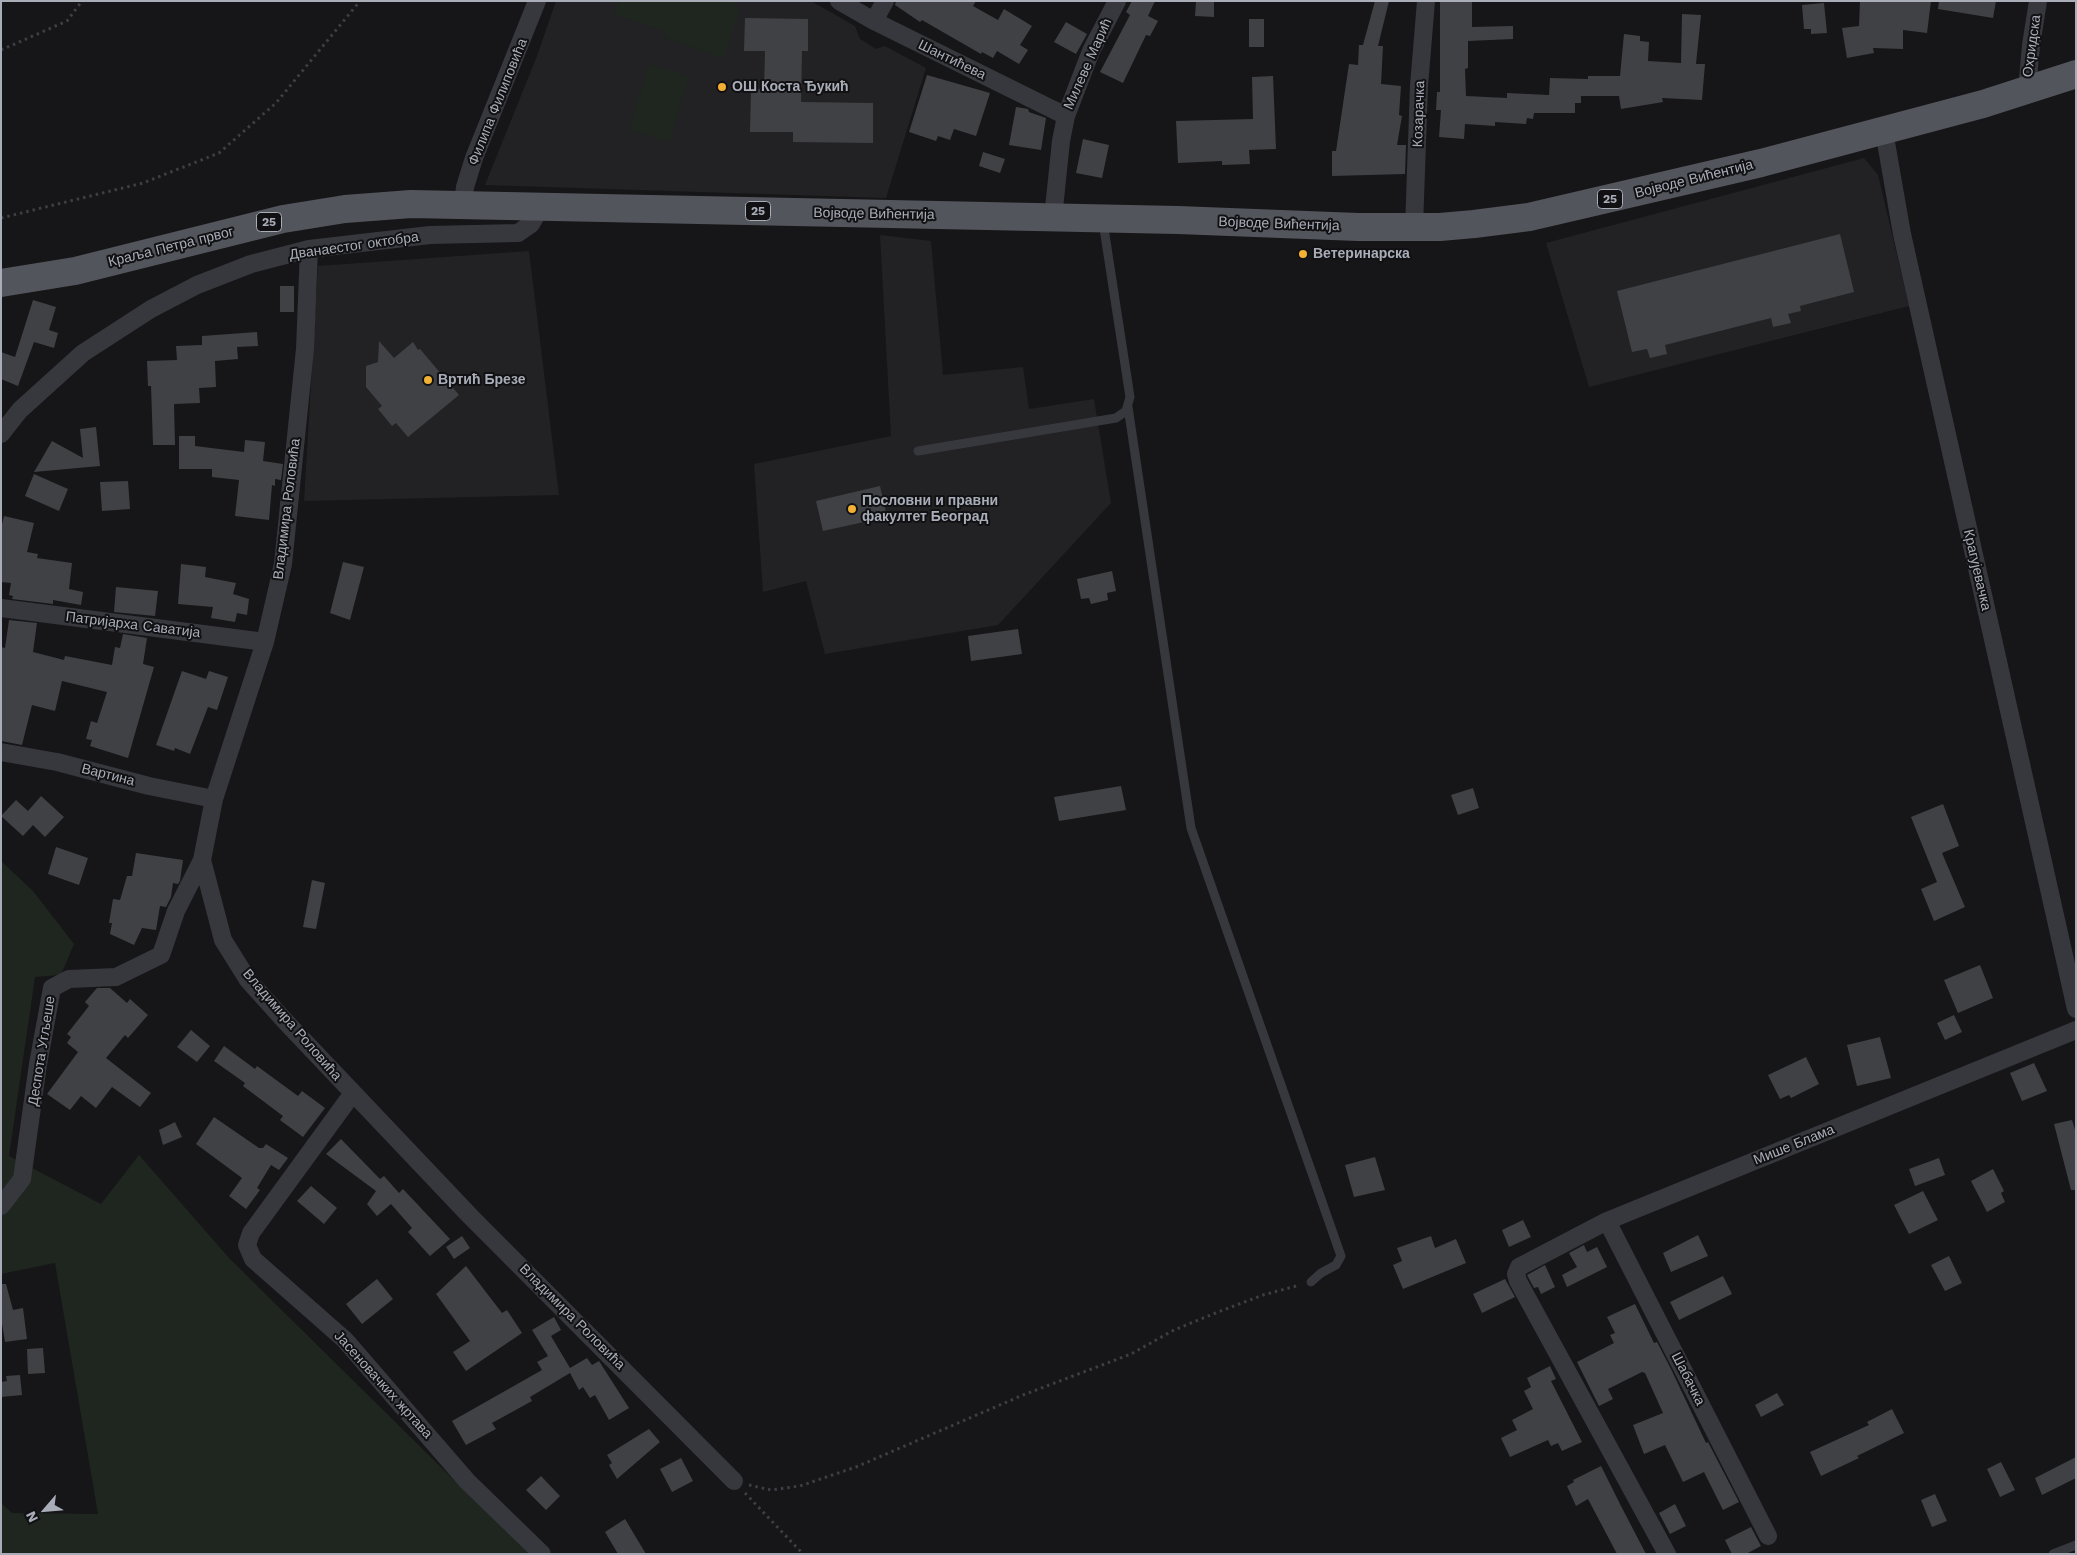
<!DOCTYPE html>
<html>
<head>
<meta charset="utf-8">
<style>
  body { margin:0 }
  #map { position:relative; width:2077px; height:1555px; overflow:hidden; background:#161618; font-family:"Work Sans",sans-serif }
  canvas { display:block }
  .frame { position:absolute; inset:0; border:2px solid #a8adb8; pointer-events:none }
  .north { position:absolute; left:20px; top:1485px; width:50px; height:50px; -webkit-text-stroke:4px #111113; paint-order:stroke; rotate:243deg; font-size:14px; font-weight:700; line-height:20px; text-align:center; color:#a8adb8 }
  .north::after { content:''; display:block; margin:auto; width:18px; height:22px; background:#a8adb8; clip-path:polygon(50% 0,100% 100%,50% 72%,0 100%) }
</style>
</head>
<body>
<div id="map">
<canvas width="2077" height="1555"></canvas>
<div class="frame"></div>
<div class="north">N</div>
</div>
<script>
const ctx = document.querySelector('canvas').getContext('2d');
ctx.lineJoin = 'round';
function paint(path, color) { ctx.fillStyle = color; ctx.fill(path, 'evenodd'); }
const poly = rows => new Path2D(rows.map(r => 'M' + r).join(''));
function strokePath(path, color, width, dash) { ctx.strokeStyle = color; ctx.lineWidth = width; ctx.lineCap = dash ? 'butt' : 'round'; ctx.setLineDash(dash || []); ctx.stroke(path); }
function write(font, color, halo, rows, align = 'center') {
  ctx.font = font + ' "Work Sans",sans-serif'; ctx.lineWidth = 4; ctx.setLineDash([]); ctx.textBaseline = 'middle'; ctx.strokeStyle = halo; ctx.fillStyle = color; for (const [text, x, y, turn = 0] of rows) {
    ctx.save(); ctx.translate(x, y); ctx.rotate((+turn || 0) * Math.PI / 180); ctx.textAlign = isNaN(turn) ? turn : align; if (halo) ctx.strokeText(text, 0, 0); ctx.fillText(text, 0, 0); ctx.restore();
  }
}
paint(poly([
  [556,1,811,1,855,26,860,39,876,49,885,46,926,68,886,198,485,185,537,56],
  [1864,158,1878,175,1909,306,1589,387,1546,243],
  [880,235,931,241,943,375,1023,367,1029,409,1094,399,1111,503,998,625,825,654,806,581,763,592,754,464,891,436],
  [529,251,559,495,304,501,318,266]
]), '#222225');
paint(poly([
  [619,1,737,1,735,7,740,9,723,59,664,37,666,32,614,14],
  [649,64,689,76,669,142,629,130],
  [1,861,33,891,74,944,61,975,35,977,9,1156,101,1204,139,1155,230,1259,529,1554,1,1554,1,1503,12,1513,98,1514,55,1263,1,1274]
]), '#1e261f');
paint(poly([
  [896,1,976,1,973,6,998,20,1004,9,1032,26,1020,45,1028,50,1019,64,997,51,993,58,982,52,981,54,922,20,920,22,895,5],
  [1132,1,1155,1,1148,16,1158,21,1150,36,1146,35,1123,83,1100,72,1130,15,1126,12],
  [1196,1,1214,1,1214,17,1195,16],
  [1375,1,1389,1,1378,46,1383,46,1381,84,1401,86,1399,115,1402,116,1397,145,1406,145,1405,174,1332,176,1332,151,1336,151,1349,64,1358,65,1359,45,1363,45],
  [1440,1,1472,1,1472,27,1513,26,1513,39,1468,41,1468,68,1465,69,1466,96,1507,98,1507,93,1549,95,1550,78,1588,79,1588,76,1620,76,1624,34,1640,36,1640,41,1649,42,1648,61,1681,63,1682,14,1701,15,1696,64,1705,64,1702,100,1662,98,1663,102,1621,109,1619,96,1581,96,1581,103,1575,103,1575,113,1534,113,1533,119,1527,118,1526,124,1495,122,1495,126,1465,124,1464,139,1439,137,1441,110,1436,110,1437,92,1440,92],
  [1860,1,1931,1,1927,33,1903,30,1903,49,1873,48,1874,53,1847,58,1842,28,1859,26],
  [1939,1,1996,1,1993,18,1938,9],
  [1824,3,1827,33,1811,34,1811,29,1804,29,1802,5],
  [745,18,808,19,808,51,802,51,801,102,873,103,873,143,793,142,793,132,750,132,751,89,764,89,765,51,744,51],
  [1249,19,1264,19,1264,47,1249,47],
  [1066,22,1087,34,1076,54,1054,42],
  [927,75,990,93,976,136,954,129,950,140,938,136,936,141,909,132],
  [1273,76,1276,149,1249,150,1250,164,1222,165,1222,161,1178,163,1176,121,1253,119,1252,77],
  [1016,107,1028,109,1029,112,1046,118,1041,150,1009,145],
  [1083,139,1109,145,1102,178,1076,173],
  [983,152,1005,159,1000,173,979,166],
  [1840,234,1854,292,1800,306,1801,311,1788,314,1791,323,1773,327,1771,318,1665,345,1667,354,1650,358,1647,349,1632,352,1617,291],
  [280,286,294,286,294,312,280,312],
  [33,300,56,307,49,330,58,333,54,348,34,342,18,386,1,379,1,352,15,357],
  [257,332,258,346,237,347,238,359,215,361,216,387,199,388,200,403,174,404,175,445,153,445,151,386,148,386,147,361,177,360,176,346,202,345,202,336],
  [379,341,394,358,413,342,418,350,420,349,459,395,408,437,396,423,392,426,378,409,382,406,366,387,366,366,378,362],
  [96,427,100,466,34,472,52,441,83,458,80,429],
  [179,436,195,436,195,446,244,452,245,440,265,442,263,461,283,464,281,480,275,479,275,486,272,485,269,520,235,516,239,480,212,477,212,469,179,469],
  [34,474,68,489,59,511,25,496],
  [128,481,130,509,102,511,100,482],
  [880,486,887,517,823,531,816,501],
  [4,516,34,523,27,552,38,554,37,558,72,563,69,589,83,592,81,605,53,600,53,604,12,599,13,596,9,595,11,583,1,582,1,528],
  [343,562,364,567,350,620,330,613],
  [181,564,206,567,205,577,236,583,233,594,249,599,247,615,237,613,235,622,211,618,213,607,178,604],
  [1112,571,1116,591,1107,593,1108,600,1091,604,1089,598,1081,599,1077,579],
  [116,587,158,591,155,616,114,612],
  [9,620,37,623,33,652,64,660,65,656,112,665,115,647,120,648,123,634,147,638,143,664,154,667,128,758,90,746,92,740,86,739,91,721,97,723,107,692,62,681,55,711,32,705,22,745,1,741,1,647,5,648],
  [1018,629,1022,654,971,661,968,636],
  [182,671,206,679,209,671,228,677,217,710,208,707,190,754,175,748,174,751,156,745],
  [1121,786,1126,810,1059,821,1054,797],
  [1473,788,1479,808,1458,815,1451,795],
  [41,796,64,817,45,837,33,825,23,836,1,816,16,800,28,811],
  [1943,804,1959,846,1942,853,1965,907,1934,921,1921,889,1937,882,1911,817],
  [56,847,88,858,79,885,48,874],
  [136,853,183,860,180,881,178,884,173,883,171,897,166,907,160,906,156,930,142,928,134,945,110,934,112,923,109,923,113,899,120,900,127,876,132,876],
  [312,880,325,883,316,929,303,927],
  [1980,965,1993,998,1958,1013,1944,980],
  [97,988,110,988,127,1003,130,999,148,1015,128,1038,125,1035,106,1058,151,1093,140,1107,112,1087,96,1108,81,1096,70,1110,47,1094,78,1052,67,1043,71,1037,67,1034,89,1006,85,1002],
  [1954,1015,1962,1032,1945,1040,1937,1023],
  [191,1030,210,1046,197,1062,177,1047],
  [1880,1037,1891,1078,1857,1086,1847,1045],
  [224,1046,255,1069,257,1066,298,1096,302,1091,325,1108,303,1137,280,1120,283,1116,243,1086,245,1083,214,1061],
  [1806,1057,1819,1084,1791,1098,1789,1095,1780,1099,1768,1075],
  [2034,1063,2047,1091,2022,1101,2010,1073],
  [214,1117,259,1148,263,1148,266,1144,288,1158,279,1170,271,1165,257,1188,260,1190,246,1209,229,1196,242,1178,196,1144],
  [2072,1120,2076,1133,2076,1190,2071,1190,2054,1124],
  [175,1122,182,1137,163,1145,159,1130],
  [341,1139,380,1179,384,1176,399,1193,403,1189,450,1239,430,1256,408,1232,412,1228,391,1204,377,1216,367,1204,376,1191,326,1154],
  [1375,1157,1385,1190,1354,1197,1345,1165],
  [1939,1158,1945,1175,1915,1186,1909,1169],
  [1993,1169,2004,1191,2001,1193,2005,1202,1987,1212,1971,1181],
  [311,1186,337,1208,324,1224,297,1201],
  [1923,1191,1938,1220,1909,1234,1894,1205],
  [1523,1220,1531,1237,1509,1247,1502,1230],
  [1698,1235,1708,1256,1671,1272,1663,1253],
  [462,1236,470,1248,454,1259,446,1247],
  [1431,1236,1435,1248,1456,1239,1466,1263,1403,1289,1393,1265,1402,1261,1397,1248],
  [1584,1245,1587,1252,1597,1247,1607,1267,1567,1287,1562,1275,1577,1267,1569,1253],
  [1949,1256,1962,1283,1945,1291,1931,1265],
  [1545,1265,1555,1287,1541,1294,1538,1287,1534,1288,1527,1275],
  [466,1266,502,1313,507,1310,522,1333,466,1371,453,1352,470,1341,436,1294],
  [1723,1276,1732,1294,1679,1320,1670,1302],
  [377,1279,393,1299,362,1324,346,1304],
  [1505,1279,1515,1297,1482,1313,1473,1294],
  [1,1284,6,1284,13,1310,23,1308,27,1339,5,1342,1,1317],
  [1635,1304,1654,1343,1657,1342,1671,1369,1706,1443,1708,1442,1739,1502,1723,1510,1704,1472,1683,1482,1665,1445,1644,1454,1633,1425,1663,1413,1645,1373,1642,1372,1608,1389,1613,1399,1599,1406,1577,1362,1614,1343,1610,1335,1615,1333,1607,1317],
  [554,1317,561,1330,551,1336,570,1368,587,1358,592,1365,599,1361,629,1408,609,1420,595,1395,590,1398,583,1387,579,1390,570,1373,530,1397,532,1401,492,1423,496,1429,466,1445,452,1421,542,1370,537,1362,548,1356,532,1330],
  [43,1348,45,1373,28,1374,27,1349],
  [1550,1366,1556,1379,1551,1381,1582,1442,1562,1451,1558,1443,1551,1446,1548,1440,1510,1457,1501,1438,1517,1430,1512,1420,1533,1409,1524,1391,1531,1387,1527,1378],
  [20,1375,22,1395,1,1397,1,1382,7,1381,6,1376],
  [1777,1393,1784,1405,1761,1417,1755,1405],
  [1892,1409,1904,1433,1857,1456,1859,1458,1821,1476,1810,1452,1869,1425,1867,1422],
  [649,1429,660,1442,617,1479,609,1465,612,1463,607,1455],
  [2076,1457,2076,1478,2042,1495,2035,1478],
  [681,1458,693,1481,672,1492,660,1469],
  [2001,1462,2015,1490,2000,1497,1987,1469],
  [1601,1466,1621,1506,1646,1554,1617,1554,1588,1499,1576,1506,1567,1486,1574,1482,1573,1480],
  [541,1476,560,1496,546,1510,526,1490],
  [1935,1494,1947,1521,1932,1527,1921,1500],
  [1675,1504,1686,1526,1670,1534,1659,1513],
  [625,1519,646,1554,618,1554,605,1532],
  [1751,1527,1761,1546,1746,1554,1732,1554,1725,1540]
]), '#404145');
strokePath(poly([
  [1,50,67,21,82,1],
  [1,218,143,183,219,153,276,103,360,1],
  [749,1485,771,1490,800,1486,856,1467,1023,1395,1131,1354,1174,1330,1218,1312,1263,1295,1300,1285],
  [745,1493,803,1554]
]), '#3d3f44', 3, [2.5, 4]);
strokePath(poly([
  [1128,407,1191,828,1341,1256,1336,1265,1321,1273,1311,1282],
  [918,451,1116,418,1126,411,1130,397,1103,222],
  [2053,1554,2076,1545]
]), '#37383d', 9);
strokePath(poly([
  [839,1,874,21,1066,116],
  [874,21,885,1],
  [2027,90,2031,45,2038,1],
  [1884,131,1902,234,2076,1009],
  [463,204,465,187,474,158,537,1],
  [1053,218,1061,141,1066,116,1091,51,1117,1],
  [1414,227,1419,86,1426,1],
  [309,249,305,349,283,564,265,642,214,799,202,860,223,940,248,980,284,1020,470,1216,734,1481],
  [1,434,20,410,83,353,151,309,197,285,251,264,309,249,430,235,518,233,531,224,541,207],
  [1,608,265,642],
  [1,752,57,762,149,786,214,799],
  [353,1093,251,1233,247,1245,253,1259,345,1340,467,1481,542,1554],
  [1,1206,22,1179,38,1064,52,988,69,979,116,977,161,955,176,911,202,860],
  [1607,1221,1768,1536],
  [1667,1554,1518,1281,1516,1274,1519,1267,1607,1221,2076,1030]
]), '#37383d', 18);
strokePath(poly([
  [1,283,75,271,283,219,345,209,411,204,1178,220,1358,227,1440,227,1474,224,1529,217,1761,163,1983,104,2076,74]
]), '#53555c', 28);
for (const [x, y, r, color] of [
  [722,87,5,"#f2b134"],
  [1303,254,5,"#f2b134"],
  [428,380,5,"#f2b134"],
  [852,509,5,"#f2b134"]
]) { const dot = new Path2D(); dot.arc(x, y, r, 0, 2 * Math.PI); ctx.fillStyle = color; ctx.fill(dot); strokePath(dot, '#111113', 2); }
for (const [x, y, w] of [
  [1610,199,25],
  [758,211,25],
  [269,222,25]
]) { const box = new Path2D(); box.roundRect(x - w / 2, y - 9.5, w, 19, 4); ctx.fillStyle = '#111113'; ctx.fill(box); strokePath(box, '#a8adb8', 1); }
write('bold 12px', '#a8adb8', null, [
  ["25",1610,199],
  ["25",758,211],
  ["25",269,222]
]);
write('14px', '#a8adb8', '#111113', [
  ["Охридска",2032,46,-82],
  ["Шантићева",952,60,26],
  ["Милеве Марић",1088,64,-66],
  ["Филипа Филиповића",498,102,-68],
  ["Козарачка",1419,114,-88],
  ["Војводе Вићентија",1694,179,-14],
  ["Војводе Вићентија",874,214,1],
  ["Војводе Вићентија",1279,224,2],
  ["Дванаестог октобра",354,246,-8],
  ["Краља Петра првог",171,247,-14],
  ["Владимира Роловића",287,509,-83],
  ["Крагујевачка",1977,570,77],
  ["Патријарха Саватија",133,625,7],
  ["Вартина",108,775,14],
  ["Владимира Роловића",292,1025,49],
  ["Деспота Угљеше",42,1051,-81],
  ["Мише Блама",1794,1145,-22],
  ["Владимира Роловића",572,1317,45],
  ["Шабачка",1688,1379,63],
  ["Јасеновачких жртава",383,1385,48]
]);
write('bold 14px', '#a8adb8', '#111113', [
  ["ОШ Коста Ђукић",732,87],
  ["Ветеринарска",1313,254],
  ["Вртић Брезе",438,380],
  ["Пословни и правни",862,501],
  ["факултет Београд",862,517]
], 'left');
</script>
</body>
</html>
